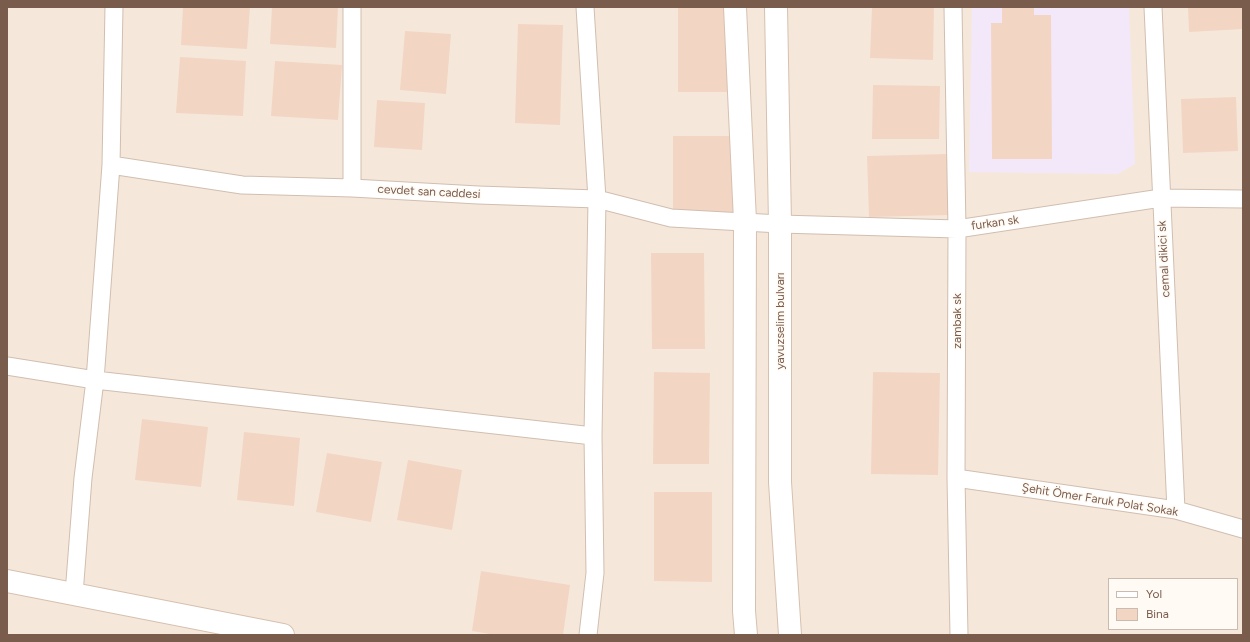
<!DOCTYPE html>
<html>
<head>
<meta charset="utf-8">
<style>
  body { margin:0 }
  #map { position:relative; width:1250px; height:642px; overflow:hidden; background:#fdf6ec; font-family:Figtree,sans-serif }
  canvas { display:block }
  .frame { position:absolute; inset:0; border:8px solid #7a5c4d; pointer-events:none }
  .legend { position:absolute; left:1108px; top:578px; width:130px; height:52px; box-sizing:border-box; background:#fffaf3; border:1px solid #cabbb1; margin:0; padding:5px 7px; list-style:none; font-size:12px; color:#7a5c4d }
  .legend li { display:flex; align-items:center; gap:8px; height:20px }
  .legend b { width:20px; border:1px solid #cabbb1 }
</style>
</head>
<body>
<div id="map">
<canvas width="1250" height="642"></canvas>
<div class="frame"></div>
<ul class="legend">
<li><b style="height:5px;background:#fff"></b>Yol</li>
<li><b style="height:11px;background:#f3d5c3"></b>Bina</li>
</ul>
</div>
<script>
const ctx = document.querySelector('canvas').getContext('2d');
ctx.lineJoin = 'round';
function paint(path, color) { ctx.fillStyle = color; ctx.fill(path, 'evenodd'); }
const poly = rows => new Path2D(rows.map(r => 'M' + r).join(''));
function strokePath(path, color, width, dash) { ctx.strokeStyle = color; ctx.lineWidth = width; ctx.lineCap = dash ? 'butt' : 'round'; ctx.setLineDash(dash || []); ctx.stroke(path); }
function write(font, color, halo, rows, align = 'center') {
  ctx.font = font + ' Figtree,sans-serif'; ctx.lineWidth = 3; ctx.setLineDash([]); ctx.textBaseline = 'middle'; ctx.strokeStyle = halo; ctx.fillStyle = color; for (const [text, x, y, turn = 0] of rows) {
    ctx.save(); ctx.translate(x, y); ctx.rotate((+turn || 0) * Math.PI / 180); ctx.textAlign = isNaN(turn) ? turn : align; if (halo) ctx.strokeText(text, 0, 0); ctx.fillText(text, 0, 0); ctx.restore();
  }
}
paint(poly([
  [7,7,1243,7,1243,635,7,635],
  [1109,579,1237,579,1237,629,1109,629]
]), '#f5e8da');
paint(poly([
  [972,7,1129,7,1135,164,1118,174,969,172]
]), '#f3e8fa');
paint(poly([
  [183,7,250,7,247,49,181,45],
  [272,7,338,7,336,48,270,44],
  [678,7,728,7,728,92,678,92],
  [872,7,934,7,933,60,870,58],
  [1002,7,1034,7,1034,15,1051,15,1052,159,992,159,991,23,1002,23],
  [1188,7,1243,7,1243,29,1189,32],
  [518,24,563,25,560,125,515,123],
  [405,31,451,34,446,94,400,90],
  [180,57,246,61,243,116,176,113],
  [275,61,342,65,338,120,271,116],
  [873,85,940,86,939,139,872,139],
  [1236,97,1238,151,1183,153,1181,99],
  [377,100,425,103,422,150,374,147],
  [673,136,736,136,736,212,673,212],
  [947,154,949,215,869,217,867,156],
  [651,253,704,253,705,349,652,349],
  [654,372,710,373,709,464,653,464],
  [873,372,940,373,938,475,871,474],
  [142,419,208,427,201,487,135,480],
  [244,432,300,438,294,506,237,500],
  [327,453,382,462,371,522,316,512],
  [408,460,462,470,452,530,397,520],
  [654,492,712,492,712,582,654,581],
  [481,571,570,585,563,635,496,635,472,631]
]), '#f3d5c3');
const street = poly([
  [585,7,597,199,593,436,595,573,588,635],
  [953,7,957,229,956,478,959,635],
  [1153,7,1176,510],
  [111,165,242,185,352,188,478,195,597,199,671,218,780,224,957,229,1161,198,1243,199],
  [352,188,352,7],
  [7,366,95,380,593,436],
  [956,478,1176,510,1243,529],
  [74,594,83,478,95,380,111,165,114,7]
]);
const secondary = poly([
  [735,7,745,221,744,611,746,635],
  [776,7,780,224,780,482,790,635],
  [7,581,283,635]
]);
strokePath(street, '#d1beb0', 19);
strokePath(secondary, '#d6c0b0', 24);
strokePath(street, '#fff', 17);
strokePath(secondary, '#fff', 22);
write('12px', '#7a5c4d', '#fffaf3', [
  ["cevdet san caddesi",429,192,3],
  ["furkan sk",995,223,-8],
  ["cemal dikici sk",1164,259,-93],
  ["yavuzselim bulvarı",780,321,-90],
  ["zambak sk",957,321,-90],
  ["Şehit Ömer Faruk Polat Sokak",1100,500,9]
]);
</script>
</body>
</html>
